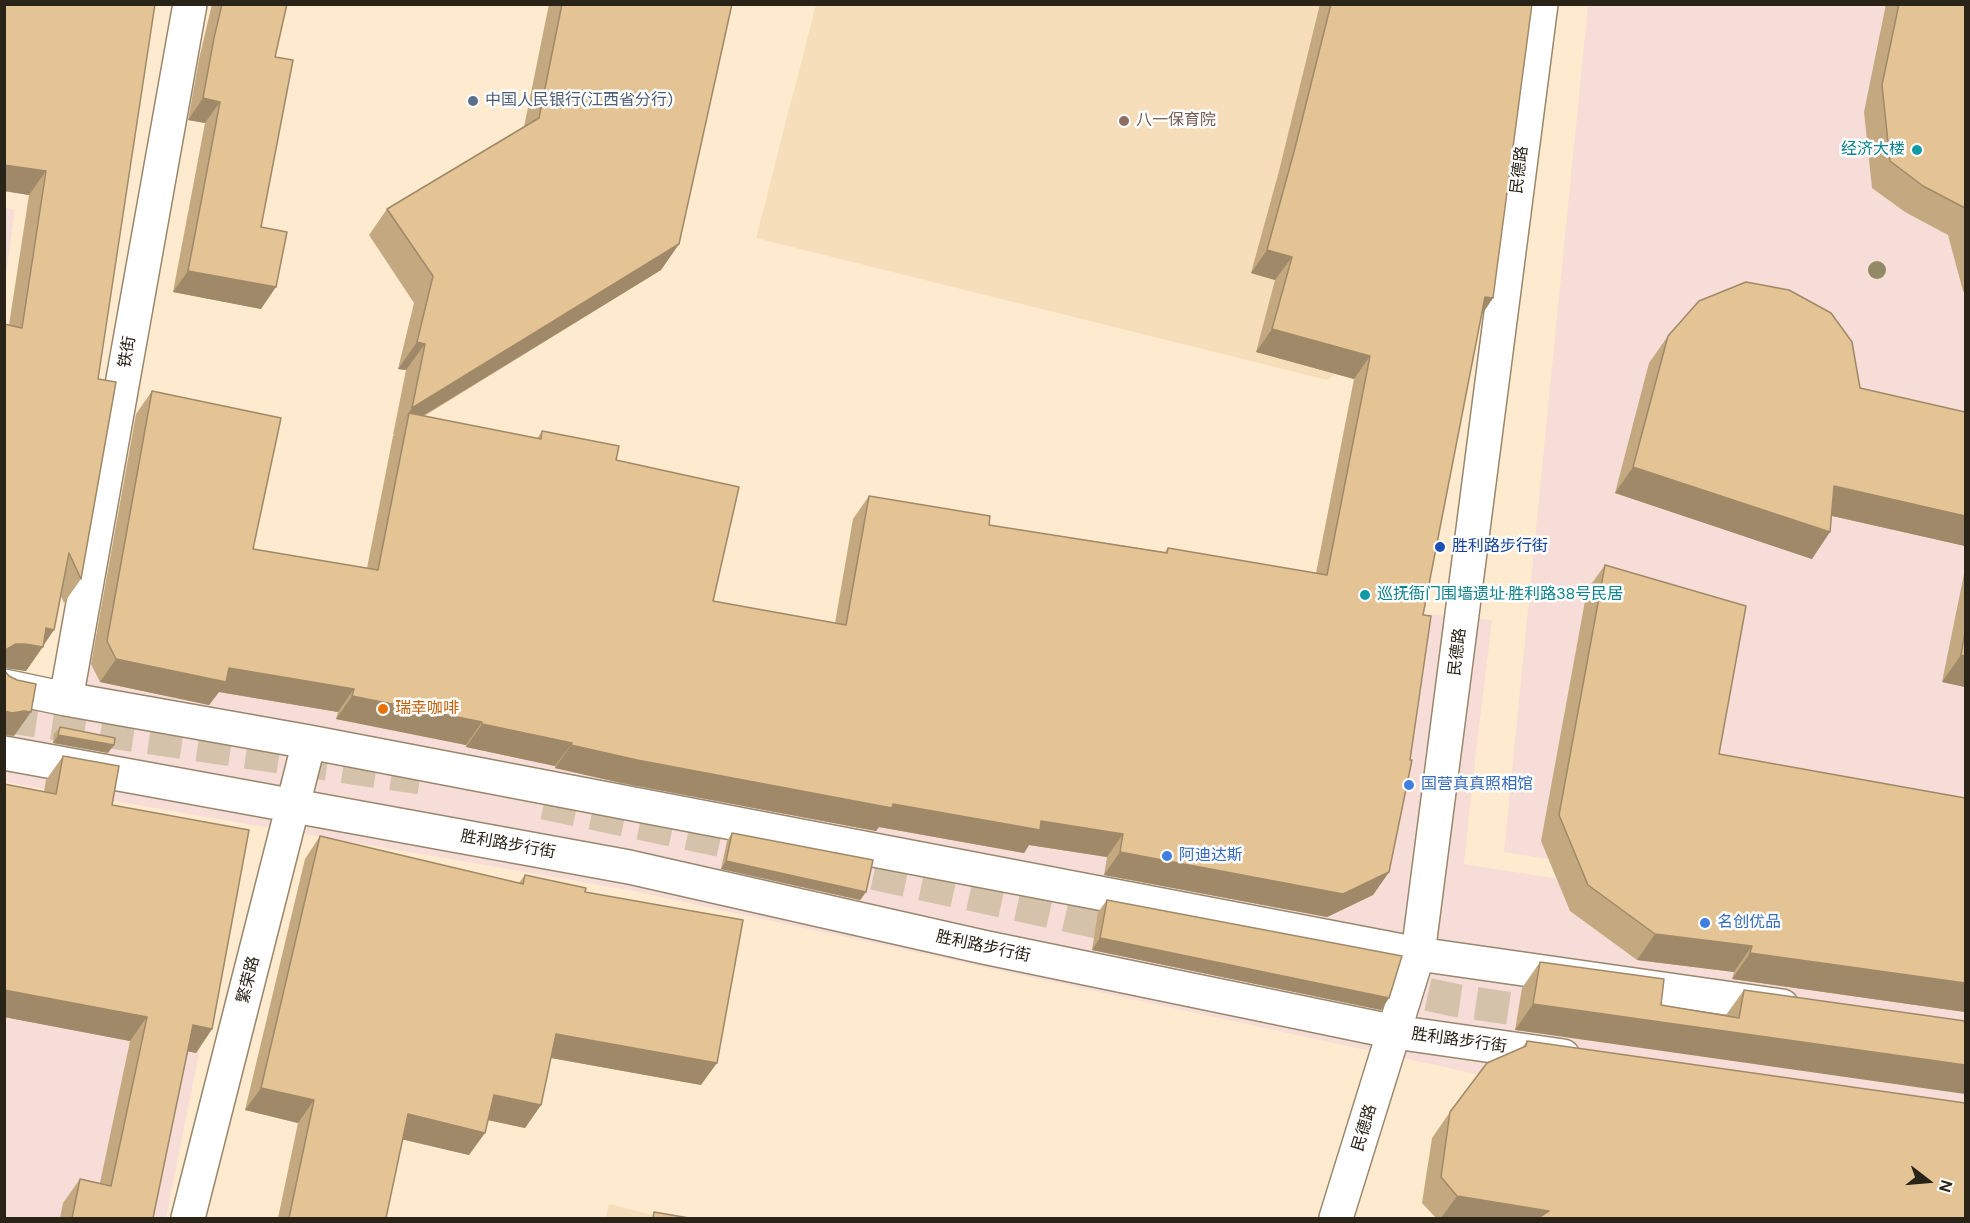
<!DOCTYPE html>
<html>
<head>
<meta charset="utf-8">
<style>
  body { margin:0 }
  #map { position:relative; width:1970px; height:1223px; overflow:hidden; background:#feeace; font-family:"DM Sans",sans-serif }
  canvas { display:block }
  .frame { position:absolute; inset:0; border:6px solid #2a2318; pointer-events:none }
  .north { position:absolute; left:1898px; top:1151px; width:60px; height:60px; -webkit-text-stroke:4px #fff; paint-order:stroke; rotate:106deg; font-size:16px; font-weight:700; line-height:24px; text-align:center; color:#2a2318 }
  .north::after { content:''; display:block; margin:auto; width:21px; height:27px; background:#2a2318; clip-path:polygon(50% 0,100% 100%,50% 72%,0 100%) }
</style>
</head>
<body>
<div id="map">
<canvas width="1970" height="1223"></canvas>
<div class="frame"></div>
<div class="north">N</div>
</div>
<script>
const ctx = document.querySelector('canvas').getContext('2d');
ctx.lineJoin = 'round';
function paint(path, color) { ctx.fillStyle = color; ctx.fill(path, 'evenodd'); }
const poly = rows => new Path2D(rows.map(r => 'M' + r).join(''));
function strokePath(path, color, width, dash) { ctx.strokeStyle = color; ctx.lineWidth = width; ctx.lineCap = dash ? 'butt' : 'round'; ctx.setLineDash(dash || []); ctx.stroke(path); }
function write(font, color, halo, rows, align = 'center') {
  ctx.font = font + ' "DM Sans","Noto Sans SC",sans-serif'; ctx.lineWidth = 5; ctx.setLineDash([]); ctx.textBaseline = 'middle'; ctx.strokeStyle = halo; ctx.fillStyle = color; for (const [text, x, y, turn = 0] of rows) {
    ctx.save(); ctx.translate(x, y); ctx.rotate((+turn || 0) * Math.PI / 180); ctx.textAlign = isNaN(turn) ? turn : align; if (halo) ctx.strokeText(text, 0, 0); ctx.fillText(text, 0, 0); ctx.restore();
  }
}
paint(poly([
  [1588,5,1965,5,1965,926,1504,852],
  [5,208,15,210,5,281,4,208],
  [1419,613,1492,620,1473,777,1464,864,1965,943,1965,1159,1527,1085,629,890,5,782,4,679,57,689,67,629,1321,896],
  [4,793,242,840,166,1218,5,1218]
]), '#f7ddd7');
paint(poly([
  [816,5,1472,5,1450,288,1327,380,756,238],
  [609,1204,665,1218,606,1218]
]), '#f6debb');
strokePath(poly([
  [4,716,420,778],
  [544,803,770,851],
  [826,863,1139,931],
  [1380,984,1459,1001,1562,1016]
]), '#d4c2aa', 33, [33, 16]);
const minor = poly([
  [4,686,66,699,309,742,1418,954,1782,1006],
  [66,699,190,4],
  [4,753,629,867,983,947,1395,1032,1563,1056],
  [188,1218,309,742]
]);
const major = poly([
  [1336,1218,1418,954,1541,4]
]);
strokePath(minor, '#99876d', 36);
strokePath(major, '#99876d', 36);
strokePath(minor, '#fff', 33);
strokePath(major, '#fff', 33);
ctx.fillStyle = '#928a67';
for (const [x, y] of [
  [1877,270]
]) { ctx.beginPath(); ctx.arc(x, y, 9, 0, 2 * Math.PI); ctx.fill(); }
paint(poly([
  [4,4,98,379,81,579,64,603,61,596,43,647,26,671,8,668,9,325,29,195,4,191],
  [212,4,287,4,275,57,261,227,261,309,173,292,205,123,188,120,199,59],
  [549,4,732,4,679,244,661,270,424,416,537,439,542,431,616,460,713,601,835,623,853,519,869,496,989,525,1165,552,1168,548,1316,573,1354,379,1256,352,1275,280,1251,273,1279,171,1320,4,1532,4,1493,298,1481,315,1423,615,1389,872,1373,895,1327,917,1104,875,1107,857,1029,845,1024,853,879,827,876,831,621,783,555,768,555,766,466,747,466,745,336,719,338,712,219,692,209,705,100,682,91,664,136,414,152,391,253,549,367,568,393,436,395,434,393,435,406,370,398,369,414,303,369,235,387,209,524,127],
  [1886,4,1965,4,1965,293,1963,291,1948,235,1905,212,1872,188,1864,112],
  [1668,336,1860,388,1965,546,1832,516,1812,559,1615,493,1649,363],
  [1605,565,1719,754,1965,798,1965,1012,1732,979,1734,972,1637,960,1570,911,1541,841,1587,590],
  [1965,569,1965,687,1942,682],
  [60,727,108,753,53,743,54,734],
  [63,756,112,805,212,1029,196,1053,188,1051,153,1218,60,1218,63,1203,80,1179,100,1183,130,1041,4,1017,4,784,44,792,46,780],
  [732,833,866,892,860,900,721,869,727,841],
  [320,836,519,883,525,875,585,892,701,1085,551,1058,541,1105,525,1128,488,1120,469,1155,402,1139,386,1218,278,1218,298,1123,245,1110,305,859],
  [1107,900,1389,998,1381,1010,1092,950,1098,912],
  [1540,962,1661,1005,1726,1015,1744,990,1965,1021,1515,1030,1522,988],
  [1527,1041,1965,1218,1436,1218,1422,1203,1432,1138,1450,1112,1522,1048]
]), '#c4a980');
paint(poly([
  [203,98,220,102,205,123,188,120],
  [4,165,46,171,29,195,4,191],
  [679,244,661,270,406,426,409,413,393,435,412,408],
  [1267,250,1292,257,1275,280,1251,273],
  [188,271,276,287,261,309,173,292],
  [1485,297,1493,298,1477,322],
  [1272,329,1370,356,1354,379,1256,352],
  [417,342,425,344,406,370,398,369],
  [1633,467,1830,532,1812,559,1615,493],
  [1834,486,1965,516,1965,546,1815,512],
  [46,628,54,630,26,671,4,668,4,653,7,649,16,644,25,644],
  [1961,655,1965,656,1965,687,1942,682],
  [116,659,229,668,354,689,338,712,219,692,209,705,100,682],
  [352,696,482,722,466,745,336,719],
  [4,711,24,711,31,712,14,736,4,735],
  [482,724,572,743,555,766,466,747],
  [58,735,114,745,108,753,53,743],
  [571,745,893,804,1041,821,1123,834,1107,857,1029,845,1024,853,879,827,876,831,621,783,555,768],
  [1120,852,1389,872,1373,895,1327,917,1104,875],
  [726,861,866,892,860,900,721,869],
  [1655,934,1752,946,1734,972,1637,960],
  [1100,938,1389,998,1381,1010,1092,950],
  [1750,953,1965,983,1965,1012,1732,979],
  [4,990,147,1017,130,1041,4,1017],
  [1533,1004,1965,1065,1965,1094,1515,1030],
  [193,1025,212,1029,196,1053,176,1049],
  [556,1034,717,1063,701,1085,540,1056],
  [261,1088,314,1100,298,1123,245,1110],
  [494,1095,541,1105,525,1128,478,1118],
  [408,1114,485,1133,469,1155,392,1137],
  [1457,1196,1549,1211,1544,1218,1441,1218]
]), '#a08968');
const building = poly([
  [4,4,155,4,98,379,116,382,81,579,69,553,54,630,46,628,43,647,25,644,16,644,7,649,4,654,4,324,22,328,46,171,4,165,4,4],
  [222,4,287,4,275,57,293,60,261,227,287,232,276,287,188,271,220,102,203,98,214,38,222,4],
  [562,4,732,4,679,244,412,408,425,344,417,342,433,276,387,209,539,118,562,4],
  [1331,4,1532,4,1493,298,1485,297,1423,615,1431,616,1410,760,1412,760,1389,872,1343,894,1120,852,1123,834,1041,821,1040,830,893,804,892,808,637,760,571,745,572,743,482,724,482,722,352,696,354,689,229,668,226,682,116,659,107,641,152,391,281,418,253,549,378,570,409,413,541,439,542,431,619,446,616,460,739,487,713,601,846,625,869,496,990,516,989,525,1167,553,1168,548,1327,575,1370,356,1272,329,1292,257,1267,250,1295,148,1331,4],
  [1899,4,1965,4,1965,208,1923,186,1890,161,1882,85,1899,4],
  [1746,282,1789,290,1831,313,1852,342,1860,388,1965,412,1965,516,1834,486,1830,532,1633,467,1668,336,1699,301,1746,282],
  [1605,565,1746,606,1719,754,1965,798,1965,983,1750,953,1752,946,1655,934,1588,885,1559,815,1605,565],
  [1965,632,1965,656,1961,655,1965,632],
  [4,670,9,676,17,680,36,684,31,712,24,711,12,713,4,711,4,670],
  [60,727,115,738,114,745,58,735,60,727],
  [63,756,119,766,112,805,249,830,212,1029,193,1025,153,1218,72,1218,80,1179,111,1186,147,1017,4,990,4,784,56,794,63,756],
  [732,833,873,860,866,892,726,861,732,833],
  [320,836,523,884,525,875,586,888,585,892,743,920,717,1063,556,1034,541,1105,494,1095,485,1133,408,1114,386,1218,289,1218,314,1100,261,1088,320,836],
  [1107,900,1402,956,1389,998,1100,938,1107,900],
  [1540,962,1664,979,1661,1005,1739,1018,1744,990,1965,1021,1965,1065,1533,1004,1540,962],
  [1527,1041,1965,1103,1965,1218,1538,1218,1549,1211,1457,1196,1441,1177,1450,1112,1487,1063,1526,1046,1527,1041],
  [654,1212,689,1218,653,1218,654,1212]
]);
paint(building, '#e4c495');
strokePath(building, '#a08968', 1.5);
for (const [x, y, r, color] of [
  [473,101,6,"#5c6f8a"],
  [1124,121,6,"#8d6e63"],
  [1917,150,6,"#0f9aa8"],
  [1440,547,6,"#1a4fb4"],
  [1365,595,6,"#0f9aa8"],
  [383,709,6,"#e8710a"],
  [1409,785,6,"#3f7fe0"],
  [1167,856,6,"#3f7fe0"],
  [1705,923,6,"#3f7fe0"]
]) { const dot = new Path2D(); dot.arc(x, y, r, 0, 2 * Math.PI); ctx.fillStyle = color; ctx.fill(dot); strokePath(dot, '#fff', 2); }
write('16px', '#4e5e75', '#fff', [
  ["中国人民银行(江西省分行)",485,101]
], 'left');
write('16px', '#785e54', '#fff', [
  ["八一保育院",1136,121]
], 'left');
write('16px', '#0d838f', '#fff', [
  ["经济大楼",1905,150],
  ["巡抚衙门围墙遗址·胜利路38号民居",1377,595,"left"]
], 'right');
write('16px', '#2a2318', '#fff', [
  ["民德路",1520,170,-83],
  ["铁街",128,352,-80],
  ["民德路",1458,652,-83],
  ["胜利路步行街",508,845,10],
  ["胜利路步行街",983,947,12],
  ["繁荣路",249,980,-76],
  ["胜利路步行街",1459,1041,8],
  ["民德路",1365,1128,-73]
]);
write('16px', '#164399', '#fff', [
  ["胜利路步行街",1452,547]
], 'left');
write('16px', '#c56008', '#fff', [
  ["瑞幸咖啡",395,709]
], 'left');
write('16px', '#366cbe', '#fff', [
  ["国营真真照相馆",1421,785],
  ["阿迪达斯",1179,856],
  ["名创优品",1717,923]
], 'left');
</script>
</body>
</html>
